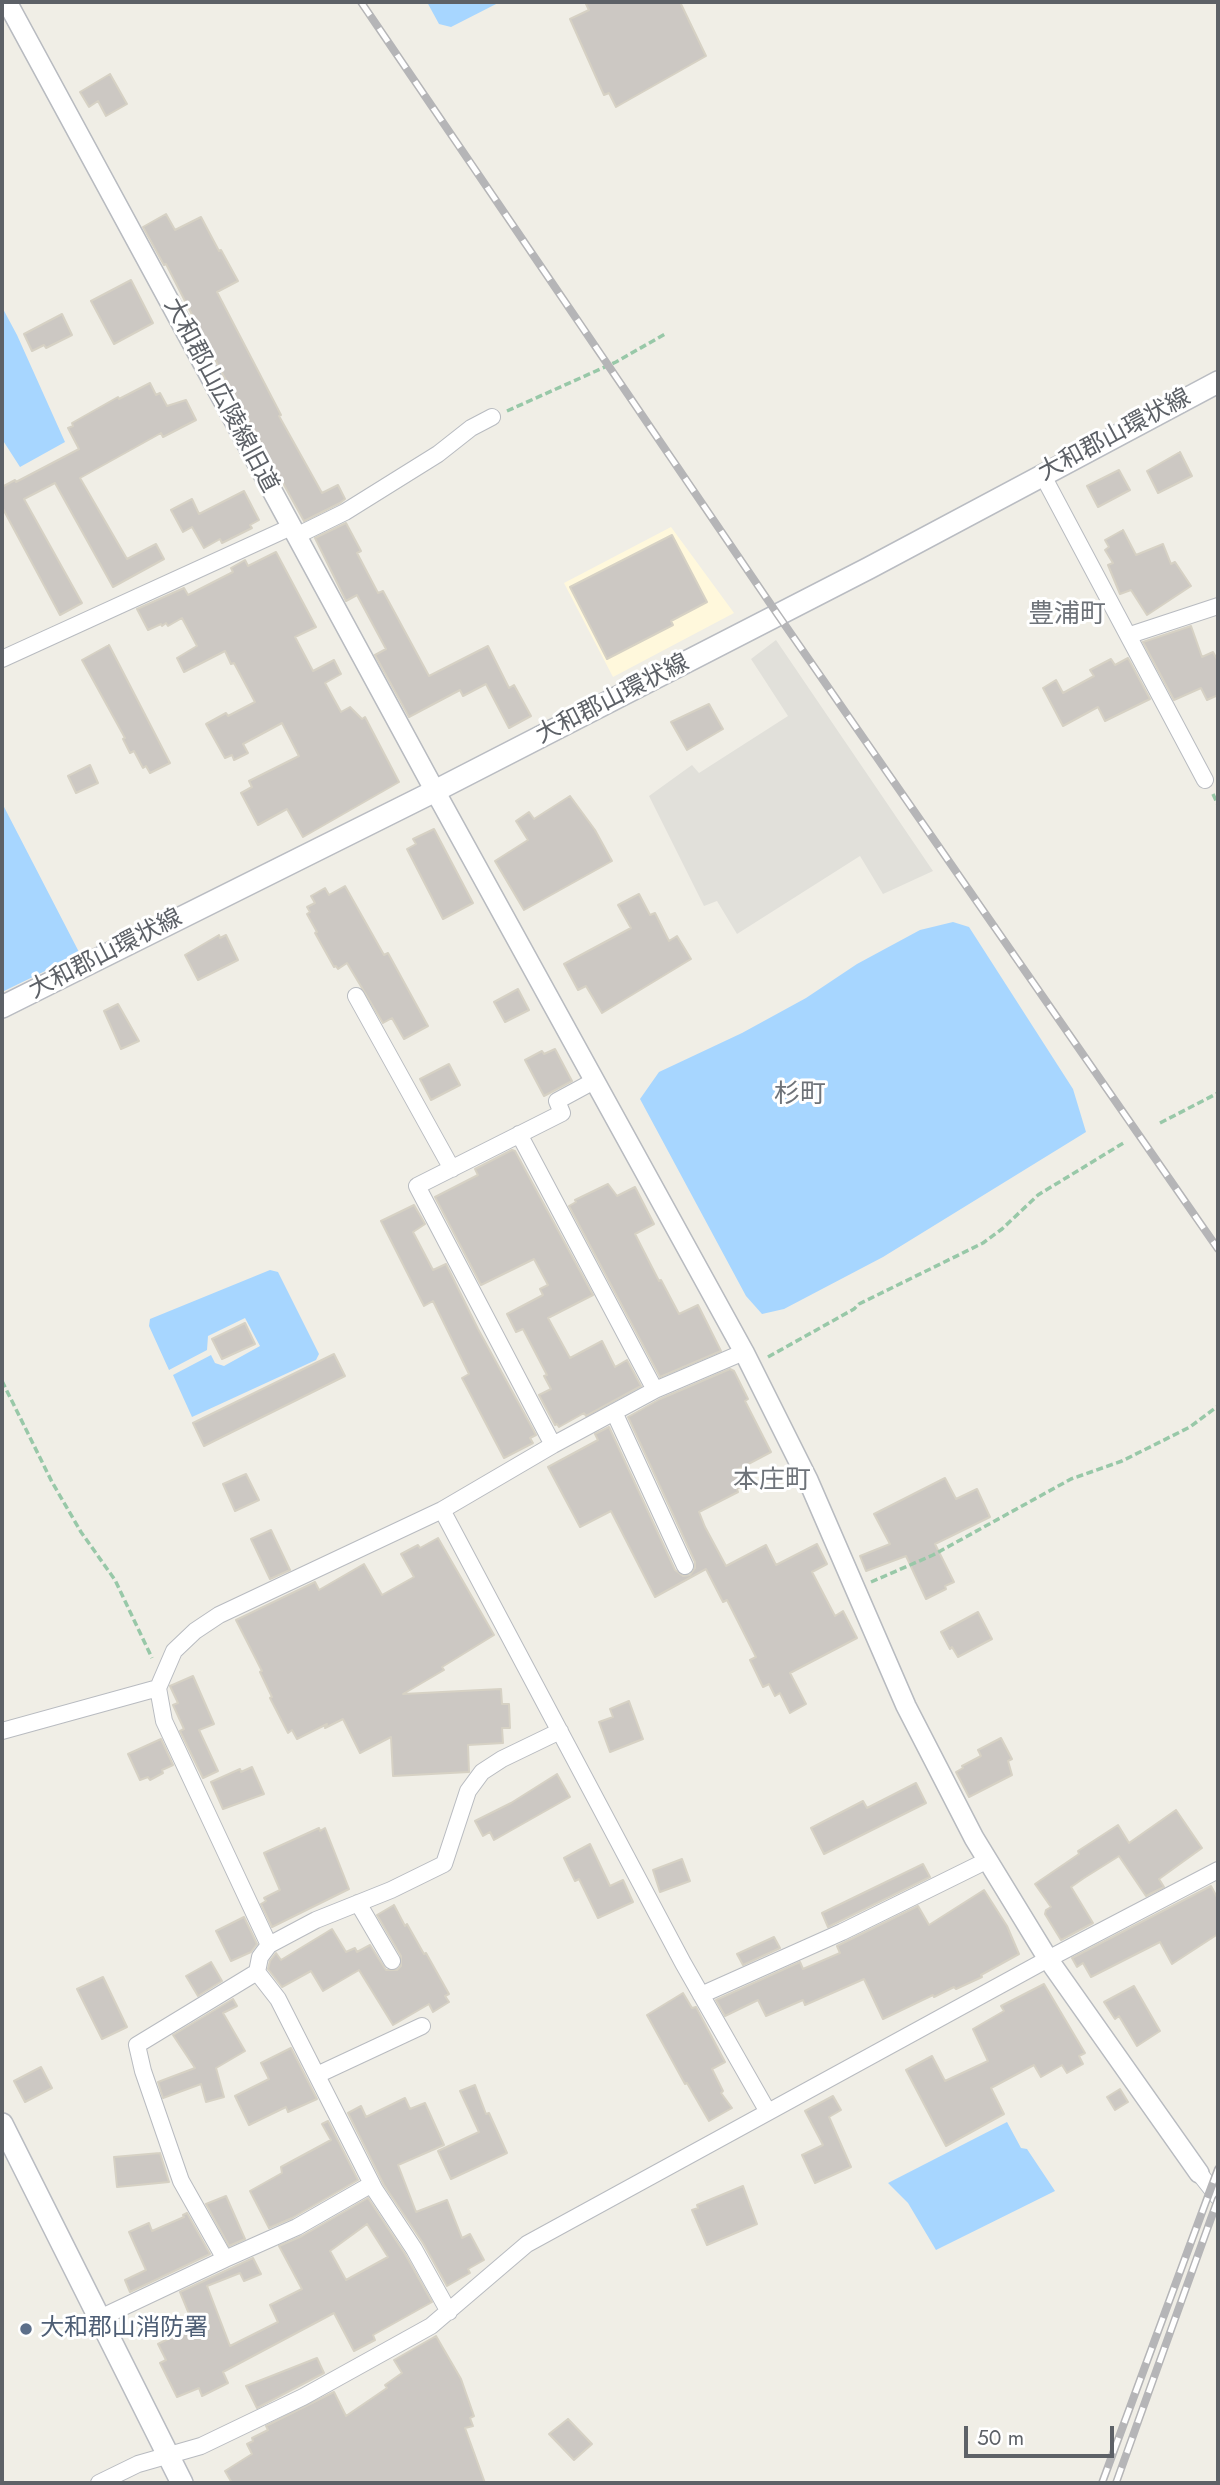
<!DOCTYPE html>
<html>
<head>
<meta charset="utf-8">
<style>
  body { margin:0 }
  #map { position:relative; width:1220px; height:2485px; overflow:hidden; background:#f0eee6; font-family:Jost,sans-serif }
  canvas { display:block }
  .frame { position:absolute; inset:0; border:4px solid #5d6167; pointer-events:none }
  .scale { position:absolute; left:964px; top:2426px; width:150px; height:32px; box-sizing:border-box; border:4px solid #5d6167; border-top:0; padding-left:9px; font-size:21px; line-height:24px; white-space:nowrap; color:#5d6167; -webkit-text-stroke:5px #fff; paint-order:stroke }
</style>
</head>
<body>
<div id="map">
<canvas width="1220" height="2485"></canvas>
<div class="frame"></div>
<div class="scale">50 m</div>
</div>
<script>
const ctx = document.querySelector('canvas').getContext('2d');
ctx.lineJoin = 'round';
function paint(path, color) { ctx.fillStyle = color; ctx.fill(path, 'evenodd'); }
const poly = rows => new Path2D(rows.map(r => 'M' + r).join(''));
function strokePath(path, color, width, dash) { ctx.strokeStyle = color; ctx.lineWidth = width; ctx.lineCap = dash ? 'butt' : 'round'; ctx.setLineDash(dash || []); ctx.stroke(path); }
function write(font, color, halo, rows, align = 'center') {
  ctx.font = font + ' Jost,"Noto Sans JP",sans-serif'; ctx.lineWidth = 6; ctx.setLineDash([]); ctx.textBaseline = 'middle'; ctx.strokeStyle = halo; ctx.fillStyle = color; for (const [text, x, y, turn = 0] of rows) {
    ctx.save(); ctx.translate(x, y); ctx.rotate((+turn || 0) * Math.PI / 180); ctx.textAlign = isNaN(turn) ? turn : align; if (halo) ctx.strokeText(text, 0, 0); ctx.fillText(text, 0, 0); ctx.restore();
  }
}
paint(poly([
  [671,527,734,613,613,677,564,583]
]), '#fff8dc');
paint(poly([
  [776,640,933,871,883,894,860,856,737,934,717,901,704,906,649,796,692,765,699,773,788,716,751,659]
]), '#e1e0da');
paint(poly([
  [427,2,500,2,451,27,439,24],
  [2,307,17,335,65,442,20,467,2,439],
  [2,803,80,954,2,992],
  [953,922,969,927,1073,1089,1086,1132,883,1257,784,1309,762,1314,746,1296,640,1099,659,1072,742,1033,806,998,857,964,920,930],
  [270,1270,278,1272,319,1354,316,1360,192,1417,173,1375,211,1355,215,1363,224,1366,260,1346,245,1318,208,1336,207,1350,169,1370,149,1326,150,1319],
  [1007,2122,1021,2148,1027,2149,1055,2191,936,2250,908,2203,888,2183]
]), '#a7d6ff');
const building = poly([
  [585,2,680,2,706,56,616,107,609,93,604,95,570,19,589,10,585,2],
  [110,74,127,104,106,116,98,101,89,107,80,92,110,74],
  [166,214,175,230,201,217,219,251,221,250,238,281,217,292,281,415,279,416,322,493,338,485,345,499,340,503,304,521,221,371,166,264,164,265,143,227,166,214],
  [131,280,153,323,114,344,91,301,131,280],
  [62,314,72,335,46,348,44,345,32,351,24,334,62,314],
  [150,383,156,395,160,393,167,406,186,400,196,420,163,437,161,433,80,478,127,559,156,544,164,559,113,587,55,483,24,499,82,603,60,615,2,507,2,487,15,480,16,482,79,449,68,428,73,426,72,423,118,397,119,399,150,383],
  [1180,452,1192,476,1158,493,1147,471,1180,452],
  [1119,470,1130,490,1098,507,1087,486,1119,470],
  [244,491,259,520,250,525,252,528,222,543,220,539,204,548,192,527,183,532,171,510,192,499,199,514,244,491],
  [346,523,361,551,357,553,378,593,383,591,429,676,488,646,509,688,514,685,531,716,509,728,486,684,463,696,460,690,409,717,375,655,386,649,357,595,346,601,315,538,346,523],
  [1123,530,1136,555,1163,544,1171,564,1175,562,1191,586,1147,615,1131,590,1120,594,1108,565,1113,563,1105,550,1109,547,1105,540,1123,530],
  [672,535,707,602,671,621,673,625,607,659,570,587,672,535],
  [276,552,316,627,295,637,313,671,334,660,341,674,325,683,341,712,350,707,362,719,365,717,399,782,303,837,287,809,258,825,241,793,252,787,249,781,299,756,282,723,243,744,248,753,234,760,232,755,225,758,206,724,226,713,228,716,255,702,234,663,231,664,225,651,184,672,177,658,197,646,182,618,168,626,166,623,162,626,161,624,148,630,137,609,184,588,188,595,233,572,231,568,245,560,248,566,276,552],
  [1191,626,1202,657,1213,652,1218,661,1218,695,1207,700,1201,688,1174,700,1143,642,1191,626],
  [109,645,170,763,150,773,146,766,143,768,134,751,130,753,123,739,125,738,82,660,109,645],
  [1128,658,1150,699,1105,721,1098,707,1063,726,1043,688,1056,680,1063,693,1094,676,1090,670,1111,659,1115,665,1128,658],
  [709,704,723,729,687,750,671,722,709,704],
  [90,765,98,783,76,793,68,776,90,765],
  [570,796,595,830,612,861,524,910,495,861,528,840,516,821,529,812,534,819,570,796],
  [434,829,473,903,443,919,407,849,416,844,413,839,434,829],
  [345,886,384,955,388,953,428,1026,404,1039,392,1018,383,1023,347,963,338,969,336,966,334,967,315,933,317,932,307,914,310,912,307,907,315,903,311,896,325,888,329,895,345,886],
  [639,894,650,915,655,913,669,941,677,936,691,959,602,1013,586,986,578,990,564,964,631,928,618,905,639,894],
  [219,935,220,938,226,935,238,960,198,980,185,955,219,935],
  [518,989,529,1010,505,1022,494,1002,518,989],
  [118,1004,139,1041,121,1049,104,1011,118,1004],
  [555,1049,572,1081,544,1096,525,1060,542,1051,544,1054,555,1049],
  [449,1064,460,1085,431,1100,420,1079,449,1064],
  [512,1150,515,1151,593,1295,548,1318,570,1358,602,1341,615,1367,627,1360,641,1386,586,1416,584,1413,559,1427,557,1424,555,1425,539,1395,551,1389,544,1376,547,1375,523,1329,516,1332,507,1314,543,1295,540,1289,548,1285,534,1259,481,1285,435,1197,478,1175,475,1169,512,1150],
  [608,1184,617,1196,635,1187,654,1224,635,1234,659,1281,661,1280,679,1314,698,1305,721,1351,660,1377,569,1206,576,1202,575,1200,608,1184],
  [414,1205,425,1224,413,1232,433,1270,446,1264,478,1329,536,1435,530,1438,533,1443,504,1458,462,1378,469,1374,433,1301,424,1306,381,1221,414,1205],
  [245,1323,255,1344,222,1359,212,1339,245,1323],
  [334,1354,345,1376,204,1446,193,1423,334,1354],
  [730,1369,734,1371,748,1399,745,1401,771,1452,737,1470,744,1485,737,1489,738,1492,699,1512,705,1527,726,1566,766,1545,776,1565,817,1544,827,1564,812,1572,835,1616,843,1611,857,1638,790,1673,806,1704,790,1713,780,1693,775,1696,769,1684,763,1687,750,1660,756,1657,727,1600,723,1602,706,1569,655,1597,611,1511,580,1527,548,1467,598,1440,595,1434,609,1427,675,1570,683,1576,690,1575,695,1568,695,1562,628,1417,660,1399,730,1369],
  [246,1474,259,1500,235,1511,223,1484,246,1474],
  [945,1478,956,1499,977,1489,990,1517,935,1544,954,1582,945,1586,946,1589,926,1599,906,1556,866,1571,860,1556,890,1544,874,1514,945,1478],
  [271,1530,290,1570,270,1579,251,1539,271,1530],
  [438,1538,494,1635,442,1667,444,1670,403,1694,501,1689,502,1704,509,1704,510,1728,502,1728,503,1743,468,1745,469,1772,393,1776,391,1737,360,1753,343,1719,325,1728,327,1724,297,1739,292,1730,288,1733,270,1698,272,1697,260,1672,262,1671,236,1620,315,1582,319,1590,364,1564,382,1595,414,1577,401,1554,418,1545,420,1548,438,1538],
  [978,1612,992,1639,958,1657,952,1647,950,1649,941,1632,978,1612],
  [193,1676,214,1724,199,1730,218,1771,203,1778,180,1731,184,1729,173,1705,178,1703,170,1686,193,1676],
  [629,1701,643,1739,610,1752,599,1722,613,1717,610,1709,629,1701],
  [1001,1738,1012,1759,1008,1761,1012,1775,969,1797,956,1772,963,1768,962,1766,981,1756,978,1750,1001,1738],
  [161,1739,173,1765,162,1770,163,1773,150,1780,148,1777,140,1780,128,1754,161,1739],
  [252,1767,264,1794,223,1809,211,1782,240,1769,241,1772,252,1767],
  [557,1774,570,1797,494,1840,490,1832,483,1836,475,1821,511,1803,557,1774],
  [916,1783,926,1803,824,1854,811,1828,863,1801,867,1808,916,1783],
  [1176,1810,1202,1848,1159,1879,1164,1887,1146,1896,1119,1856,1084,1878,1071,1887,1093,1923,1061,1940,1045,1914,1046,1910,1051,1907,1035,1884,1079,1854,1078,1851,1118,1825,1129,1843,1176,1810],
  [319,1828,320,1831,325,1828,349,1889,272,1927,261,1904,266,1901,264,1898,280,1890,264,1853,319,1828],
  [590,1844,610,1886,623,1880,633,1902,598,1918,579,1879,575,1881,564,1858,590,1844],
  [682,1859,690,1881,660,1892,653,1870,682,1859],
  [923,1864,930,1877,828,1927,822,1913,923,1864],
  [1211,1886,1218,1899,1218,1934,1172,1964,1160,1942,1091,1977,1083,1963,1077,1967,1072,1958,1211,1886],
  [984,1890,1007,1926,1019,1954,981,1975,982,1977,956,1989,954,1987,934,1997,933,1995,883,2019,864,1979,805,2005,803,2000,766,2016,758,2000,725,2016,716,2000,800,1962,803,1969,840,1953,837,1946,918,1906,929,1925,984,1890],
  [394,1905,405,1926,407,1924,424,1954,426,1953,449,1994,445,1996,449,2002,433,2012,429,2004,393,2025,359,1970,323,1991,311,1971,282,1987,268,1969,270,1961,276,1953,281,1960,332,1929,346,1952,355,1948,357,1952,370,1945,386,1970,397,1970,401,1966,401,1956,377,1915,394,1905],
  [244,1917,257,1944,251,1952,231,1961,216,1931,244,1917],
  [774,1937,780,1948,743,1965,737,1954,774,1937],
  [211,1962,222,1981,198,1996,186,1976,211,1962],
  [103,1977,127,2027,102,2039,77,1989,103,1977],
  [1044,1984,1085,2053,1079,2056,1083,2064,1067,2073,1062,2065,1041,2077,1034,2065,991,2088,1004,2114,946,2146,906,2070,932,2056,945,2081,988,2061,973,2029,1004,2011,1001,2006,1044,1984],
  [1134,1986,1160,2031,1137,2046,1119,2016,1115,2019,1104,2002,1134,1986],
  [683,1993,692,2008,696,2007,725,2062,712,2069,723,2091,721,2093,732,2108,709,2121,687,2083,685,2084,647,2015,683,1993],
  [233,1999,237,2006,223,2013,245,2051,216,2068,224,2097,206,2102,201,2084,163,2098,158,2082,195,2068,173,2035,233,1999],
  [291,2048,317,2099,288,2112,286,2107,249,2125,235,2096,269,2079,261,2063,291,2048],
  [41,2067,52,2088,25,2102,14,2081,41,2067],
  [475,2085,486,2114,489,2113,507,2153,451,2179,438,2151,479,2132,460,2091,475,2085],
  [1120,2089,1128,2102,1115,2110,1107,2097,1120,2089],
  [833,2096,841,2110,829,2117,851,2167,815,2183,802,2155,823,2145,805,2111,833,2096],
  [405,2098,410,2109,425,2103,444,2145,398,2165,416,2212,447,2200,462,2238,470,2234,484,2260,468,2269,470,2273,447,2286,423,2243,384,2185,348,2113,361,2106,366,2117,405,2098],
  [328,2121,358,2180,292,2218,269,2228,250,2191,282,2173,281,2167,331,2140,322,2124,328,2121],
  [160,2153,169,2182,117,2187,114,2157,160,2153],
  [743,2186,757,2224,707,2245,692,2210,698,2208,697,2205,743,2186],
  [226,2196,245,2239,229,2246,206,2204,226,2196],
  [368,2198,405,2254,432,2302,373,2335,375,2340,354,2351,334,2313,223,2372,228,2383,202,2396,199,2388,177,2397,160,2363,166,2360,158,2344,194,2326,180,2292,253,2258,261,2274,244,2281,240,2273,207,2286,230,2346,278,2322,270,2305,302,2289,279,2246,302,2236,368,2198],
  [367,2224,388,2257,346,2280,330,2251,367,2224],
  [187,2213,210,2254,130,2292,125,2280,146,2270,129,2232,149,2223,152,2231,184,2217,183,2215,187,2213],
  [436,2336,461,2379,474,2416,470,2418,473,2426,465,2428,485,2483,232,2483,225,2471,252,2454,247,2444,253,2441,252,2438,268,2430,266,2426,334,2392,346,2416,387,2388,385,2385,402,2373,394,2360,436,2336],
  [317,2358,324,2373,257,2408,246,2386,317,2358],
  [568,2419,592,2444,574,2460,549,2434,568,2419]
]);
paint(building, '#ccc8c3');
strokePath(building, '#d6d1c4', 2);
const minor = poly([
  [1042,474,1205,780],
  [296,536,345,512,438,454,471,428,492,417],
  [1130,635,1218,606],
  [2,659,291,527],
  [356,996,452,1169],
  [519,1134,655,1390],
  [614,1412,685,1566],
  [553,1445,417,1186,562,1113,557,1101,594,1081],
  [442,1510,683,1963,768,2112],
  [2,1731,158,1688],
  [358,1903,392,1961],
  [269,1945,316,1920,391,1890,444,1864,468,1791,482,1772,502,1759,560,1731],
  [701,1995,842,1932,988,1860],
  [317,2075,422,2026],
  [1199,2173,1218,2197],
  [225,2259,297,2227,372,2184],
  [449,2312,414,2249,375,2190,278,1999,257,1972,260,1957,269,1945,164,1721,158,1688,174,1651,195,1631,219,1615,442,1510,553,1445,655,1390,744,1352],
  [100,2318,225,2259,181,2181,143,2071,137,2045,257,1972],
  [99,2483,138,2464,201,2446,303,2397,431,2326,527,2244,1048,1959,1218,1870]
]);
const tertiary = poly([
  [7,2,435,791,744,1352,808,1480,906,1706,974,1838,1048,1959,1199,2173]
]);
const secondary = poly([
  [2,1007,435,791,869,568,1218,382],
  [2,2124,182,2483]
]);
strokePath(minor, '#b8bbc0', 18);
strokePath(tertiary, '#b8bbc0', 22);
strokePath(secondary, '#b9bcc2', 24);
strokePath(poly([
  [507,411,616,362,665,334],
  [1213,794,1218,805],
  [1160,1123,1218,1093],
  [768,1357,854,1309,859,1304,983,1243,1002,1229,1038,1195,1125,1142],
  [2,1381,52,1482,81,1532,115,1580,152,1658],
  [871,1582,933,1555,1071,1479,1122,1461,1190,1427,1218,1406]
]), '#98c8a8', 3.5, [7, 3.5]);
strokePath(minor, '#fff', 16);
strokePath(tertiary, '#fff', 19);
strokePath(secondary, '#fff', 21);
const rail = poly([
  [361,2,778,615,1218,1249],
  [1102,2483,1218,2169],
  [1116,2483,1218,2199]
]);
strokePath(rail, '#b5b5b7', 8);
strokePath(rail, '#fff', 5, [16]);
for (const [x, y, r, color] of [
  [26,2329,7,"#5c6f8a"]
]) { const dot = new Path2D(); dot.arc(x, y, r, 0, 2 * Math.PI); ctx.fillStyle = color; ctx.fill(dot); strokePath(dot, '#fff', 2.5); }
write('24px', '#5d6167', '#fff', [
  ["大和郡山広陵線旧道",220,396,62],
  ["大和郡山環状線",1115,436,-28],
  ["大和郡山環状線",613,700,-27],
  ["大和郡山環状線",106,955,-27]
]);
write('24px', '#4e5e75', '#fff', [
  ["大和郡山消防署",40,2329]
], 'left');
write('26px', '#6e7379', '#fff', [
  ["豊浦町",1067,616],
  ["杉町",800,1096],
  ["本庄町",772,1482]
]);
</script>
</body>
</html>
